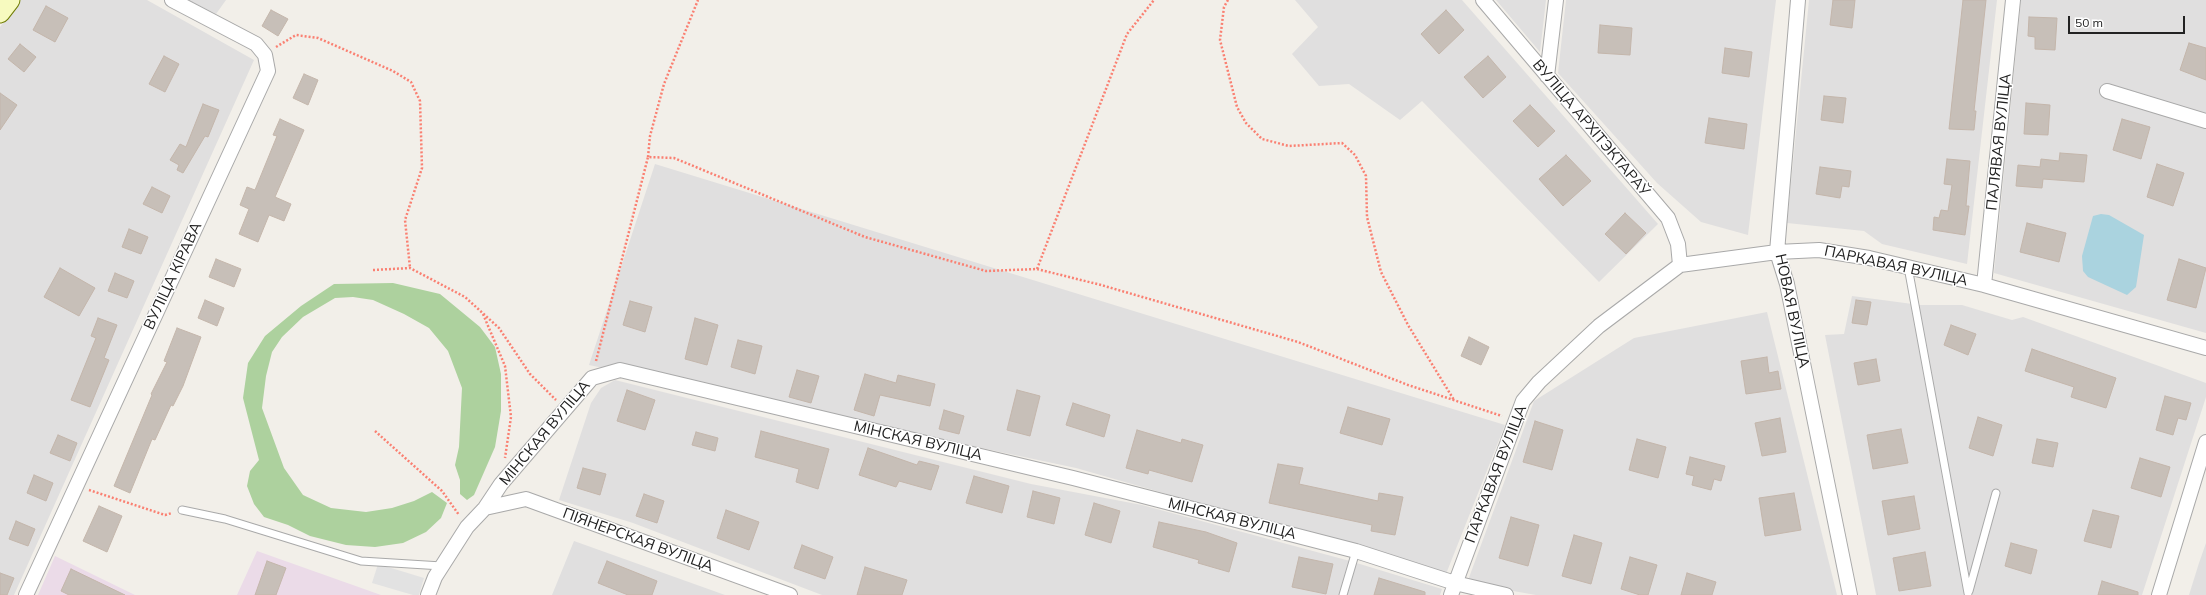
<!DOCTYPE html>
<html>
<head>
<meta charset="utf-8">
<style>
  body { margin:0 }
  #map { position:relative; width:2206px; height:595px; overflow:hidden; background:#f2efe9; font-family:Mulish,sans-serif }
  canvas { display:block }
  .scale { position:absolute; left:2068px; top:16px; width:117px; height:18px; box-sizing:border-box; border:2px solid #222; border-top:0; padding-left:5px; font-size:12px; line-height:14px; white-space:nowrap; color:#222; -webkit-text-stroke:3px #fff; paint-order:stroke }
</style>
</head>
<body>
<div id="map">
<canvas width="2206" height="595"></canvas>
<div class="scale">50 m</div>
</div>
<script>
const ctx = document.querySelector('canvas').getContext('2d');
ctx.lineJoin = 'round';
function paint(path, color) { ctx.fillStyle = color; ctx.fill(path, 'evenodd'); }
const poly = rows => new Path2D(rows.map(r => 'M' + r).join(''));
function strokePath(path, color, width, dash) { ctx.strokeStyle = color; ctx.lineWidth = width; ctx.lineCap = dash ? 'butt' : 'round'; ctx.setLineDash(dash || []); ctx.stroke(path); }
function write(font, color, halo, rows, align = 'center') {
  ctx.font = font + ' Mulish,sans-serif'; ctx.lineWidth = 3; ctx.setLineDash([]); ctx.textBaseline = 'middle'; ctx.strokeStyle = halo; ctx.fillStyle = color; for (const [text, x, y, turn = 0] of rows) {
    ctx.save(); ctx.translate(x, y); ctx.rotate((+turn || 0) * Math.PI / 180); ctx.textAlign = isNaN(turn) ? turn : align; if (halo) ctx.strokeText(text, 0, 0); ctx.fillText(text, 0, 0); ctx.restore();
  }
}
paint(poly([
  [21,0,147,0,254,60,14,595,0,595,0,27],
  [188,0,226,0,216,14],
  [1295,0,1462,0,1658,224,1599,282,1422,101,1400,120,1349,84,1319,86,1292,54,1318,27],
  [1496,0,1546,0,1540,52],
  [1566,0,1776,0,1748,235,1701,222,1657,183,1558,73],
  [1809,0,1997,0,1967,264,1882,244,1864,231,1787,223],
  [2021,0,2206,0,2206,333,1994,273],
  [655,164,1505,425,1446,574,1076,468,589,365],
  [1852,296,1920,305,1962,305,2012,320,2023,317,2206,383,2206,397,2142,595,1876,595,1825,335,1844,334],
  [1767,312,1837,595,1536,595,1467,583,1534,401,1634,338],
  [615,380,1031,484,1142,505,1350,561,1442,589,1440,595,822,595,633,523,559,500,591,403,601,388],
  [574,541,725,595,552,595],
  [2206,543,2206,595,2189,595,2199,563]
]), '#e0dfdf');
paint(poly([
  [257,551,381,595,237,595],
  [55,556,135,595,38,595]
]), '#ebdbe8');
paint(poly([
  [393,283,440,294,480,327,495,347,501,374,501,411,495,447,474,495,467,500,460,494,460,480,455,465,459,447,462,388,448,351,429,328,404,314,373,300,353,297,335,298,303,317,282,337,272,352,266,376,262,408,284,468,303,495,331,508,366,512,392,508,414,501,432,492,447,503,441,518,426,532,403,543,375,547,346,545,310,536,288,525,264,517,254,504,247,486,250,471,259,460,243,398,248,363,265,336,301,306,334,284]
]), '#add19e');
paint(poly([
  [378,564,424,578,419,595,413,595,372,583]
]), '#e2e2e2');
paint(poly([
  [2101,214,2109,215,2144,235,2136,287,2127,295,2088,277,2083,271,2082,256,2093,216]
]), '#aad3df');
const building = poly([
  [1833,0,1855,0,1852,28,1830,25,1833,0],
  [1963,0,1986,0,1974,111,1976,111,1974,130,1949,129,1963,0],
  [46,6,68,18,55,42,33,30,46,6],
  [271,10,288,19,278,36,262,26,271,10],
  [1446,10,1464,30,1439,54,1421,34,1446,10],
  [2029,17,2057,18,2055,50,2035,49,2035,37,2028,36,2029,17],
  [1600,25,1632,28,1630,55,1598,53,1600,25],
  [2189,43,2206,48,2206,80,2180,70,2189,43],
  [20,44,36,57,24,72,8,59,20,44],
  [1725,48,1752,52,1749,77,1722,73,1725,48],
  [164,56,179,64,165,92,149,84,164,56],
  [1488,56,1506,77,1483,98,1464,77,1488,56],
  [304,74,318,80,308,105,293,98,304,74],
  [0,93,17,105,0,130,0,93],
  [1824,96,1846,98,1843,123,1821,120,1824,96],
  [2026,103,2050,105,2048,135,2024,134,2026,103],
  [203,104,219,110,208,137,205,136,183,173,177,170,179,165,170,160,180,144,186,147,203,104],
  [1530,105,1555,131,1538,147,1513,121,1530,105],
  [1709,118,1747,124,1744,149,1705,143,1709,118],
  [280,119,304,130,275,197,291,204,284,221,269,215,258,242,239,234,249,209,240,205,247,187,255,190,277,136,273,135,280,119],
  [2122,119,2150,127,2141,159,2113,150,2122,119],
  [2060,153,2087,155,2084,182,2043,179,2042,188,2016,186,2018,165,2040,167,2041,159,2059,161,2060,153],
  [1566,155,1591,181,1563,206,1539,179,1566,155],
  [1947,159,1970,161,1966,206,1969,206,1965,235,1933,230,1934,217,1939,218,1941,210,1948,211,1952,185,1944,184,1947,159],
  [2157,164,2184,173,2173,206,2147,197,2157,164],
  [1820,167,1851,171,1849,187,1842,186,1840,198,1816,194,1820,167],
  [152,187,170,196,162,213,143,204,152,187],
  [1625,213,1646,233,1626,254,1605,234,1625,213],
  [2027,223,2066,233,2059,262,2020,252,2027,223],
  [129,229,148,237,141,254,122,247,129,229],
  [216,259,241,269,234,287,209,277,216,259],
  [2179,259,2206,268,2196,308,2167,300,2179,259],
  [60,268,95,288,79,316,44,297,60,268],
  [115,273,134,281,127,298,108,291,115,273],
  [205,300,224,308,217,326,198,318,205,300],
  [1856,300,1871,302,1867,325,1852,323,1856,300],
  [630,301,652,307,645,332,623,325,630,301],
  [98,318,117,325,104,358,109,360,90,407,71,400,96,338,91,336,98,318],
  [695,318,718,325,707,365,685,359,695,318],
  [1951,325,1976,334,1968,355,1944,345,1951,325],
  [177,328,201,337,183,386,173,406,171,405,155,440,152,439,130,493,114,486,152,395,151,394,167,362,164,361,177,328],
  [1469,337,1489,347,1481,365,1461,356,1469,337],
  [738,340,762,346,755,374,731,367,738,340],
  [2032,349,2116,378,2106,408,2071,397,2074,387,2025,371,2032,349],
  [1767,357,1769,373,1778,371,1781,389,1746,394,1741,361,1767,357],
  [1876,359,1880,381,1858,385,1854,363,1876,359],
  [797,370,819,376,811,403,789,397,797,370],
  [865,374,896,383,898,375,935,384,930,406,880,395,874,416,854,410,865,374],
  [627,390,655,400,645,430,617,421,627,390],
  [1017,390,1040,396,1030,436,1007,430,1017,390],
  [2165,396,2191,403,2186,420,2178,418,2173,435,2156,430,2165,396],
  [1073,403,1110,415,1104,437,1066,425,1073,403],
  [1348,407,1390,419,1382,445,1340,433,1348,407],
  [944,410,964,416,959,434,939,429,944,410],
  [1978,417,2002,425,1993,456,1969,448,1978,417],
  [1780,418,1786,452,1762,456,1755,423,1780,418],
  [1535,421,1563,430,1552,470,1523,462,1535,421],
  [1901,429,1908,463,1873,469,1867,435,1901,429],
  [1137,430,1181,443,1182,439,1203,445,1192,482,1149,470,1148,474,1126,468,1137,430],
  [761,431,829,449,818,489,796,482,799,469,755,457,761,431],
  [696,432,718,438,715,451,692,445,696,432],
  [58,435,77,443,70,461,50,453,58,435],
  [1637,439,1666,447,1658,478,1629,470,1637,439],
  [2037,439,2058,443,2053,467,2032,463,2037,439],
  [868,448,917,465,919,461,939,466,931,490,899,481,896,487,859,475,868,448],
  [1690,457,1725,466,1721,481,1714,479,1711,490,1692,485,1694,476,1686,474,1690,457],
  [2140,458,2170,467,2161,497,2131,488,2140,458],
  [1278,464,1303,468,1299,484,1378,501,1379,493,1403,497,1395,535,1371,531,1372,525,1269,503,1278,464],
  [583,468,606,474,600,495,577,488,583,468],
  [34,475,53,483,46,501,27,493,34,475],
  [974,476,1009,486,1002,513,966,503,974,476],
  [1033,491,1060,498,1054,524,1027,517,1033,491],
  [1794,493,1801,530,1765,536,1759,498,1794,493],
  [644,494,664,501,657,523,636,516,644,494],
  [1914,496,1920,529,1888,535,1882,501,1914,496],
  [1094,503,1120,511,1111,543,1085,535,1094,503],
  [99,506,122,516,107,552,83,541,99,506],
  [726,510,759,522,749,550,717,538,726,510],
  [2093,510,2119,516,2111,548,2084,541,2093,510],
  [1511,517,1539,525,1528,566,1499,558,1511,517],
  [16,521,35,529,28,546,9,539,16,521],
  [1159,522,1206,532,1237,543,1229,572,1198,563,1199,560,1153,547,1159,522],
  [1574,535,1602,543,1591,584,1562,576,1574,535],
  [2011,543,2037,550,2031,574,2005,566,2011,543],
  [802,545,833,557,825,579,794,568,802,545],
  [1925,552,1931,586,1899,591,1893,558,1925,552],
  [1299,557,1333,564,1326,594,1292,587,1299,557],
  [1630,557,1657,565,1648,595,1640,595,1621,589,1630,557],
  [267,561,286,568,276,595,255,595,267,561],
  [607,561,657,581,652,595,628,595,598,583,607,561],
  [865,567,907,580,902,595,857,595,865,567],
  [71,569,125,595,69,595,61,591,71,569],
  [0,573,14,578,7,595,0,595,0,573],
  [1687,573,1716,582,1712,595,1681,595,1687,573],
  [1379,578,1425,592,1425,595,1374,595,1379,578],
  [2102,581,2138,592,2138,595,2098,595,2102,581]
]);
paint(building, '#c7bfb8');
strokePath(building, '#c4b6ab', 1);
const lane = poly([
  [1908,267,1968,593],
  [182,510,225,519,361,561,442,566],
  [1969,591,1996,493],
  [1343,595,1356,551]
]);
const street = poly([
  [1483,0,1668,218,1678,244,1680,265],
  [1798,0,1777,252,1787,284,1850,595],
  [1547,76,1556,0],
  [2107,91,2206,121],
  [1984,285,2013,0],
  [485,508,526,499,790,595],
  [26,595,268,71,265,55,256,44,172,0],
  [428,595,435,577,467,527,485,508,501,484,592,378,620,370,1073,478,1356,551,1455,583,1506,595],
  [1451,595,1523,401,1539,382,1599,326,1680,265,1777,252,1819,250,1869,258,1984,285,2206,348],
  [2159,595,2206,442]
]);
const secondary = poly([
  [0,13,10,0]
]);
strokePath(lane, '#a9a9a9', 9);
strokePath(street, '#a9a9a9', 16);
strokePath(secondary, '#707d05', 21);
strokePath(poly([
  [1228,0,1224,7,1220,40,1237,107,1246,123,1262,139,1289,146,1342,143,1355,155,1366,176,1367,217,1381,272,1408,325,1454,400],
  [276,47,296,35,318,38,393,71,411,82,420,101,422,168,405,220,410,268],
  [648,157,650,136,664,84,698,0],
  [1037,269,1127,34,1154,0],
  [373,270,410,268,465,297,499,328,530,374,556,400],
  [483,314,505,366,511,417,505,458],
  [596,361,648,157,674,158,865,237,986,271,1037,269,1101,285,1298,342,1408,385,1502,416],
  [375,431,442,491,459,515],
  [89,490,165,515,172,513]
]), '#fa8072', 2.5, [2, 2]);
strokePath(lane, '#fff', 7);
strokePath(street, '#fff', 14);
strokePath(secondary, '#f7fabf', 19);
write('15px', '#222', '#fff', [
  ["ВУЛІЦА АРХІТЭКТАРАЎ",1591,128,50],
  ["ПАЛЯВАЯ ВУЛІЦА",1999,142,-84],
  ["ПАРКАВАЯ ВУЛІЦА",1896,266,12],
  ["ВУЛІЦА КІРАВА",173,276,-65],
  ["НОВАЯ ВУЛІЦА",1792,311,78],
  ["МІНСКАЯ ВУЛІЦА",545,433,-50],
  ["МІНСКАЯ ВУЛІЦА",918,441,13],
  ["ПАРКАВАЯ ВУЛІЦА",1496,474,-69],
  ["МІНСКАЯ ВУЛІЦА",1232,519,14],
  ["ПІЯНЕРСКАЯ ВУЛІЦА",638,540,20]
]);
</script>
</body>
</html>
